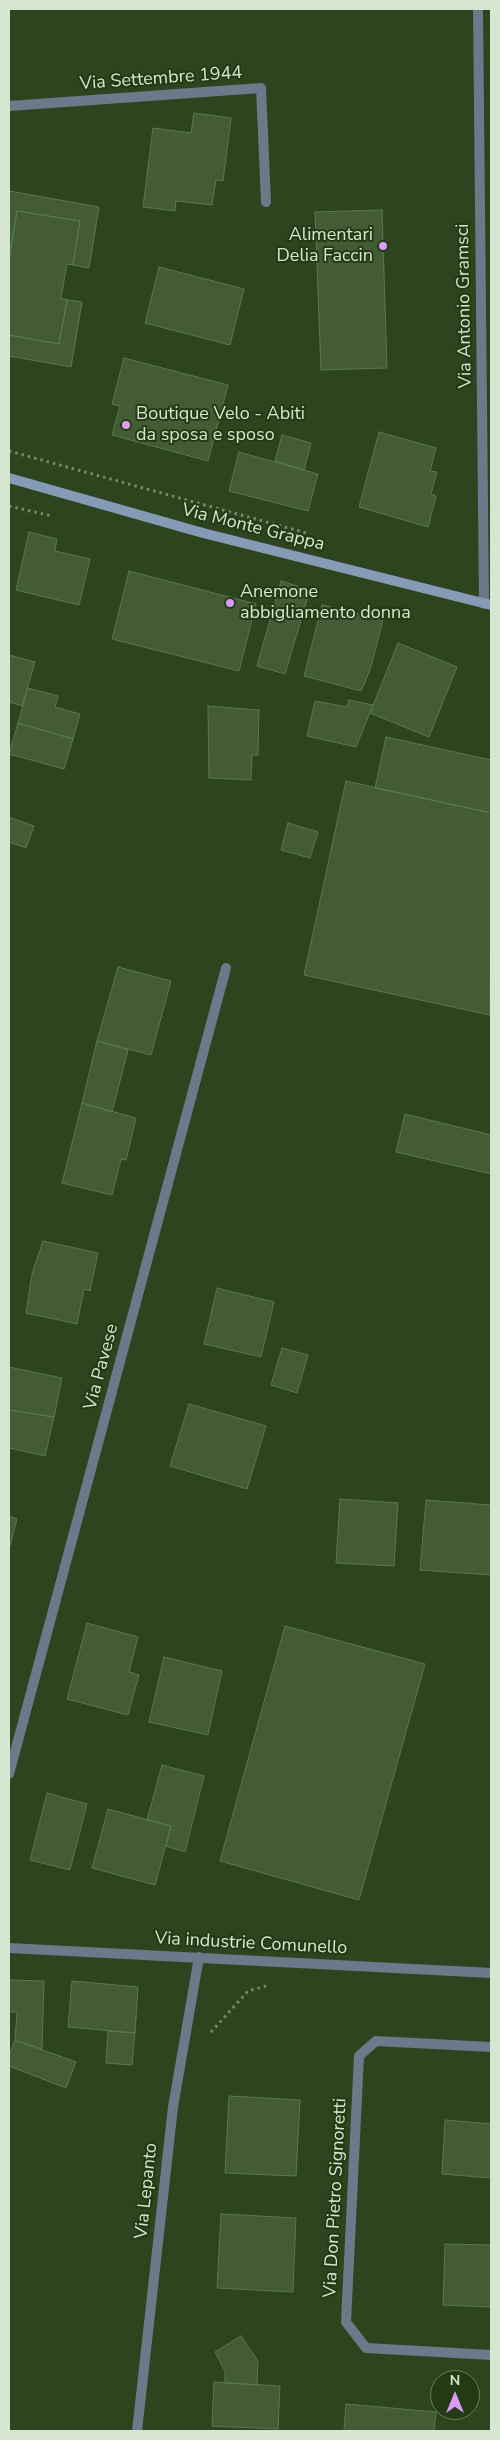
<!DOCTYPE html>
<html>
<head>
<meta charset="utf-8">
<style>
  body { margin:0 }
  #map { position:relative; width:500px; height:2440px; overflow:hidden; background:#2d451e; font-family:"Nunito Sans",sans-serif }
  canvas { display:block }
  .frame { position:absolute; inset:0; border:10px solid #d7e6d0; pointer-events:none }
  .north { position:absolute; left:430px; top:2370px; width:50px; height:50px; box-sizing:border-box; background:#233a14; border:1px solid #6b7f5f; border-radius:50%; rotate:0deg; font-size:14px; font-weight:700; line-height:20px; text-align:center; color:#d7e6d0 }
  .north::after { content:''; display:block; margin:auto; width:18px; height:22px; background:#da9af7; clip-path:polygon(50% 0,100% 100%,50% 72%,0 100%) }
</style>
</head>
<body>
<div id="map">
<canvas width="500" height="2440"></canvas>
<div class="frame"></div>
<div class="north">N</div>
</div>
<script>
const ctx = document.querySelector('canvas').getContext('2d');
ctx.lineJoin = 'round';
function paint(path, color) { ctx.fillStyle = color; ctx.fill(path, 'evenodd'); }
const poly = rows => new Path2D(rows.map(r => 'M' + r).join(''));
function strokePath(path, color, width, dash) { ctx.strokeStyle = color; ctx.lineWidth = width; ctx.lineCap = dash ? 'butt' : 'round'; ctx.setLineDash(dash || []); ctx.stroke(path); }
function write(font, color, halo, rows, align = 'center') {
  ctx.font = font + ' "Nunito Sans",sans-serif'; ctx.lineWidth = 4; ctx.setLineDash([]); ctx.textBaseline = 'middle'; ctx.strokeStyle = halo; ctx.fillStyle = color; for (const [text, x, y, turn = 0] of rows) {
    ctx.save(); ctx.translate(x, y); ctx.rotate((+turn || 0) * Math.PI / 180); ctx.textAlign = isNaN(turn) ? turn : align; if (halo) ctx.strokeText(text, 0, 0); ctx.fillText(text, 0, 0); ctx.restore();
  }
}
const building = poly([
  [194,113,231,118,223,181,216,180,212,205,176,201,175,211,143,207,153,128,191,133,194,113],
  [9,191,99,207,89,268,73,265,80,221,17,211,9,256,9,191],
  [382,210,387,368,321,370,315,212,382,210],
  [17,211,80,221,73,265,67,264,61,298,67,300,59,344,9,335,9,263,17,211],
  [159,267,244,289,230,345,145,323,159,267],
  [67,300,82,302,71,367,9,356,9,335,59,344,67,300],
  [124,358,228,385,208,461,112,435,120,406,112,404,124,358],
  [379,432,436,448,430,471,437,472,431,494,436,496,428,527,359,507,379,432],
  [282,435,311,443,304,470,275,461,282,435],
  [239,452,318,474,308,511,229,491,239,452],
  [29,532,57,539,55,551,90,559,79,605,16,590,29,532],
  [129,571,256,604,239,671,112,639,129,571],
  [281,581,310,590,285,674,257,666,281,581],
  [322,605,383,620,370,670,361,691,304,676,322,605],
  [398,643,457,667,429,737,370,713,398,643],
  [9,655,35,662,22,706,10,702,9,707,9,655],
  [28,688,58,696,55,707,80,714,73,739,18,723,28,688],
  [349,700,373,705,356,747,307,736,315,701,347,707,349,700],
  [208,706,259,710,258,755,252,755,251,780,209,778,208,706],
  [18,723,73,739,64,769,9,754,18,723],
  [386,737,491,760,491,813,375,788,386,737],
  [346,781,491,813,490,1015,304,975,346,781],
  [9,817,34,826,26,848,9,842,9,817],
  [288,823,318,832,310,858,281,850,288,823],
  [118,967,171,981,151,1055,97,1041,118,967],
  [97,1041,128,1050,112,1112,82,1103,97,1041],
  [82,1103,136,1118,126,1160,121,1159,112,1195,62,1183,82,1103],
  [405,1114,491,1135,491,1174,396,1152,405,1114],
  [43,1241,98,1253,90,1291,84,1289,77,1324,26,1313,32,1274,43,1241],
  [217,1288,274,1302,261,1357,204,1344,217,1288],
  [282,1348,308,1355,297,1393,271,1385,282,1348],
  [9,1367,62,1378,54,1417,9,1410,9,1367],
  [189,1404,266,1426,247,1489,170,1466,189,1404],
  [9,1410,54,1417,45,1456,9,1448,9,1410],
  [340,1499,398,1503,394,1566,336,1563,340,1499],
  [426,1500,491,1505,491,1575,420,1570,426,1500],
  [9,1516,17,1519,10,1546,9,1546,9,1516],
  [87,1623,138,1637,129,1672,139,1675,128,1715,67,1699,87,1623],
  [285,1626,425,1664,359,1900,220,1861,285,1626],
  [164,1657,222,1671,208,1735,149,1722,164,1657],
  [162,1765,204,1776,185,1852,166,1846,171,1826,147,1820,162,1765],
  [47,1793,87,1804,70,1870,30,1860,47,1793],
  [108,1809,171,1826,155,1885,92,1868,108,1809],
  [9,1980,44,1981,42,2049,15,2040,17,2012,9,2012,9,1980],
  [72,1981,138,1987,135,2033,68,2027,72,1981],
  [108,2031,135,2033,132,2065,106,2063,108,2031],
  [15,2040,76,2062,66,2088,9,2066,9,2056,15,2040],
  [229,2096,300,2100,296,2176,225,2173,229,2096],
  [445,2120,491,2124,491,2178,442,2174,445,2120],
  [221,2214,296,2218,293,2292,217,2288,221,2214],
  [445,2244,491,2245,491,2307,443,2305,445,2244],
  [241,2336,258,2361,257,2385,225,2383,225,2371,215,2352,241,2336],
  [214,2382,280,2386,278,2429,212,2426,214,2382],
  [346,2404,436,2412,434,2431,344,2431,346,2404]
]);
paint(building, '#435c35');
strokePath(building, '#5c774e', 1);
strokePath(poly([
  [9,451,310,534],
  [9,506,52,516],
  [211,2032,248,1991,266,1986]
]), '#768a6b', 3, [2.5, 4]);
strokePath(poly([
  [478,9,484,604],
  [9,106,261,88,266,202],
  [9,1774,226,968],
  [9,1948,491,1973],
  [491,2047,376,2041,359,2056,346,2322,366,2348,491,2355],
  [137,2431,173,2107,199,1957]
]), '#6c798a', 10);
strokePath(poly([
  [9,478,203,533,491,605]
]), '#859ab5', 10);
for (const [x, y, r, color] of [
  [383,246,5,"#da9af7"],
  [126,425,5,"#da9af7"],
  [230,603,5,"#da9af7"]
]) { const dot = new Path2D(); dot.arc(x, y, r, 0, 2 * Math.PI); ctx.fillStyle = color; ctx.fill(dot); strokePath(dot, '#233a14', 2); }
write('18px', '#d7e6d0', '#233a14', [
  ["Via Settembre 1944",161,79,-4],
  ["Via Antonio Gramsci",465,306,-91],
  ["Via Monte Grappa",253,528,14],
  ["Via Pavese",102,1367,-75],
  ["Via industrie Comunello",251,1944,3],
  ["Via Lepanto",147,2191,-84],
  ["Via Don Pietro Signoretti",336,2198,-87]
]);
write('18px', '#d7e6d0', '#233a14', [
  ["Alimentari",373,236,"right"],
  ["Delia Faccin",373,257,"right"],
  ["Boutique Velo - Abiti",136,415],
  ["da sposa e sposo",136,436],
  ["Anemone",240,593],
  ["abbigliamento donna",240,614]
], 'left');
</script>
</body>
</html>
